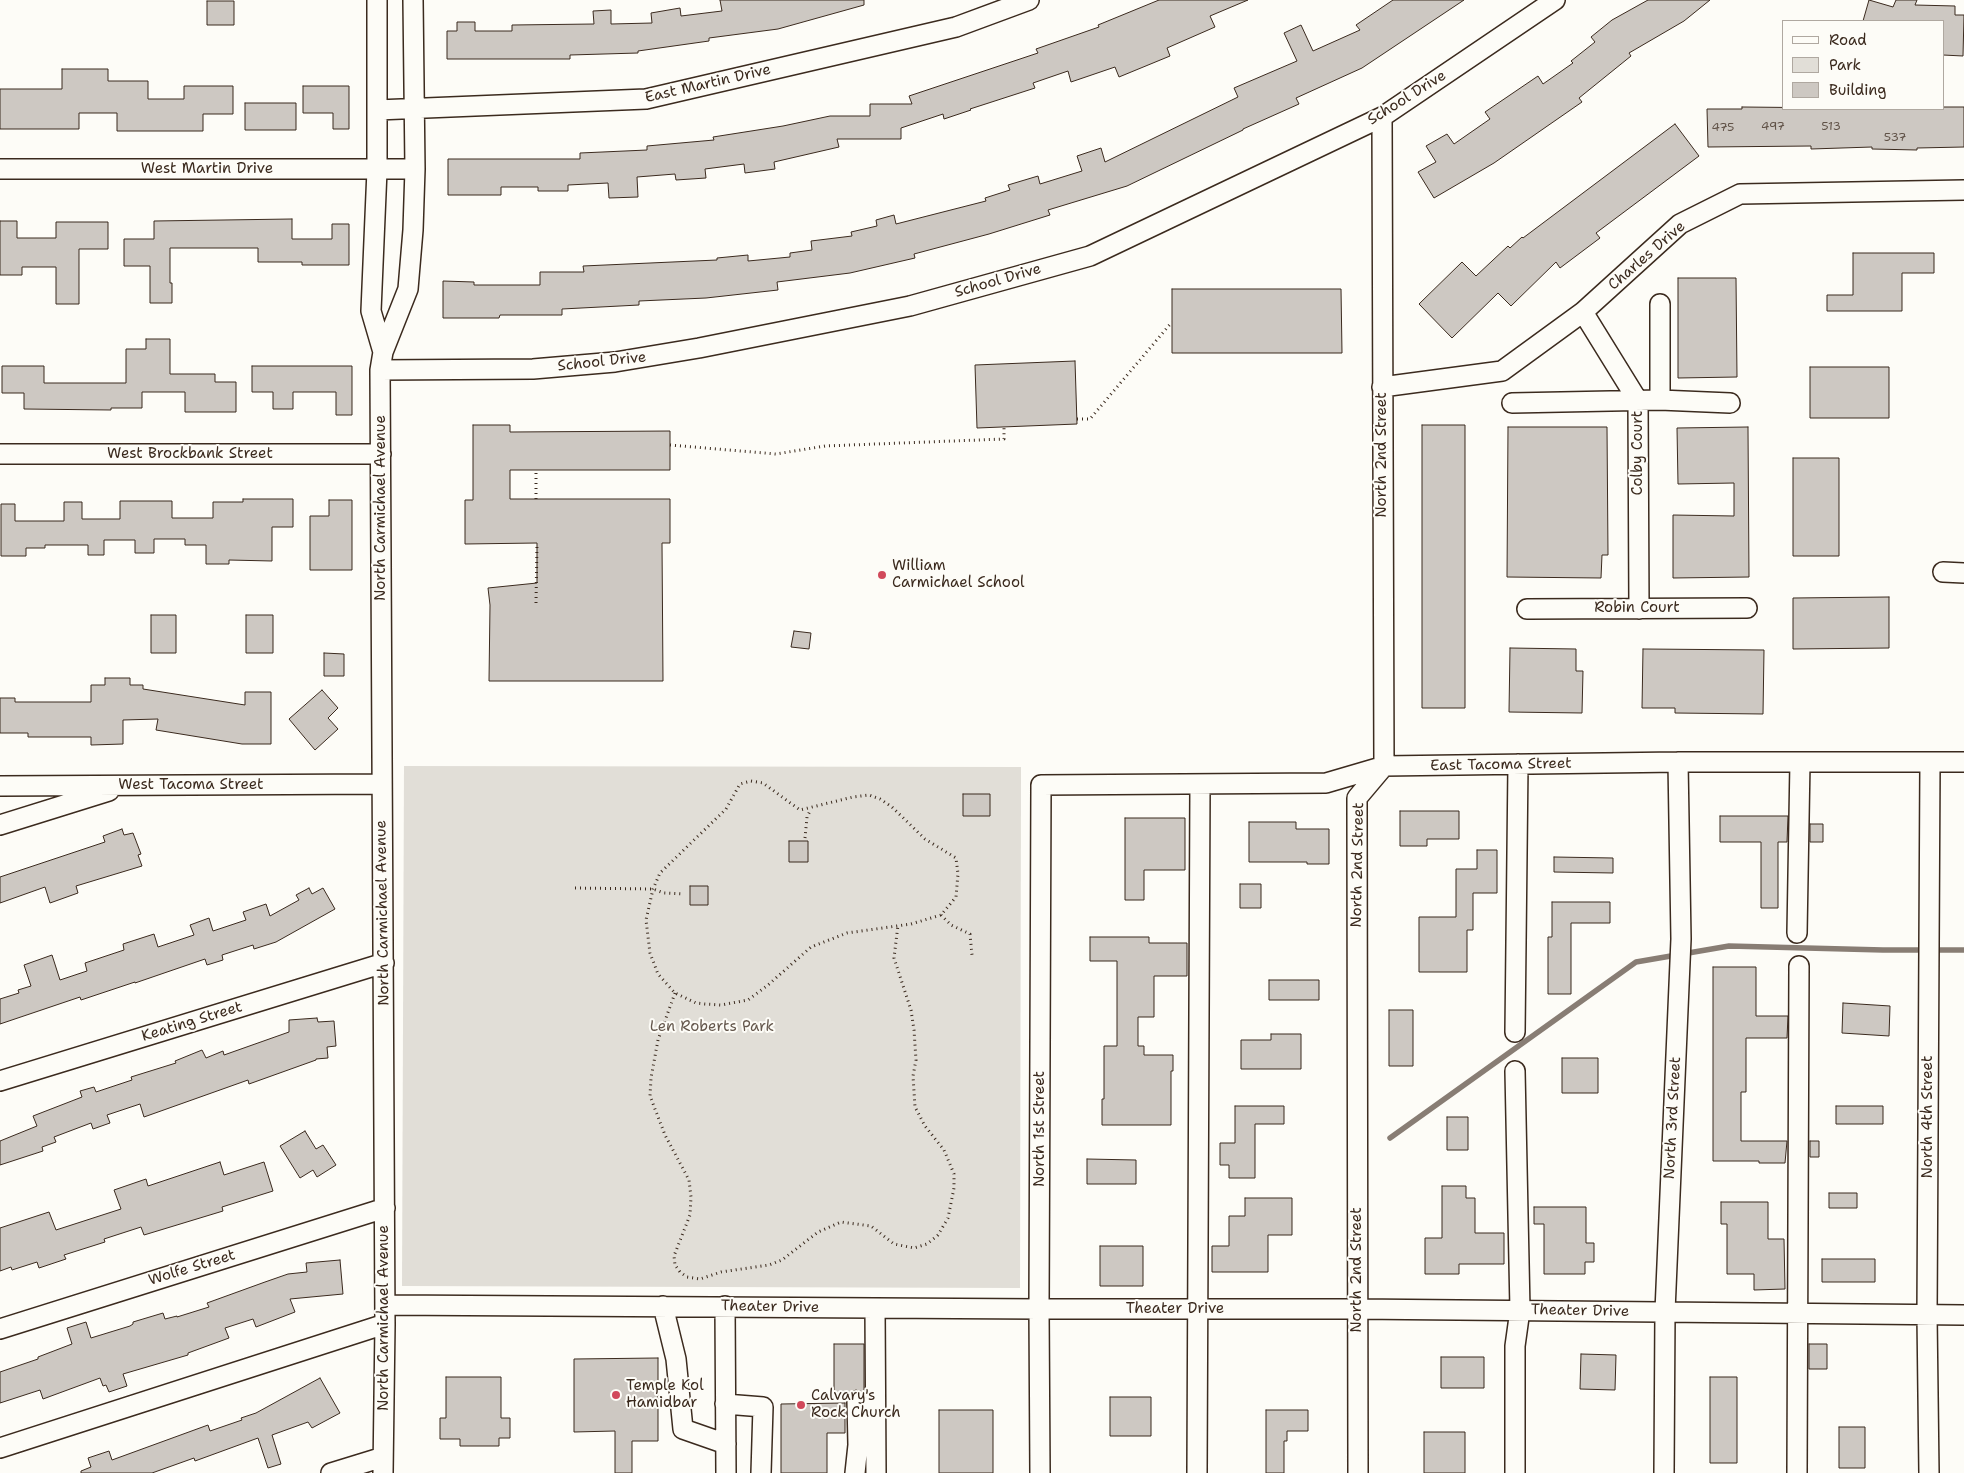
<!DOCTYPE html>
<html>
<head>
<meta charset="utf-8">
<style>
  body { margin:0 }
  #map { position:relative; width:1964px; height:1473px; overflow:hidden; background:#fdfcf7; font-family:"Shantell Sans",sans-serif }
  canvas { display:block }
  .legend { position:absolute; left:1782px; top:20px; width:162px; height:90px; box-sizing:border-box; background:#fdfcf7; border:1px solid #afa8a0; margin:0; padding:6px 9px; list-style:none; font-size:15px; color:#3b2a1e }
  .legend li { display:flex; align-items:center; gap:10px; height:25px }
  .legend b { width:25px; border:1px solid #afa8a0 }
</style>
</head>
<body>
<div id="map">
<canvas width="1964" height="1473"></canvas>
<ul class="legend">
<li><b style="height:6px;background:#fdfcf7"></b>Road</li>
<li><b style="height:14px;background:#e1ded7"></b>Park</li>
<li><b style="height:14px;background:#cdc8c2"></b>Building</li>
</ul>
</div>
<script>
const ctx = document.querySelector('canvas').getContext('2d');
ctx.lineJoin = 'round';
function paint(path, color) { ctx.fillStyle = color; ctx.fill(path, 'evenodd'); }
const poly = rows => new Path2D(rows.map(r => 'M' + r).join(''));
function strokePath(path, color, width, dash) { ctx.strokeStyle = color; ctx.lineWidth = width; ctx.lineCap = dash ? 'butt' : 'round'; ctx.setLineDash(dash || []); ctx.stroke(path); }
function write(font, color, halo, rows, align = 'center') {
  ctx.font = font + ' "Shantell Sans",sans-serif'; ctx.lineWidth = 4; ctx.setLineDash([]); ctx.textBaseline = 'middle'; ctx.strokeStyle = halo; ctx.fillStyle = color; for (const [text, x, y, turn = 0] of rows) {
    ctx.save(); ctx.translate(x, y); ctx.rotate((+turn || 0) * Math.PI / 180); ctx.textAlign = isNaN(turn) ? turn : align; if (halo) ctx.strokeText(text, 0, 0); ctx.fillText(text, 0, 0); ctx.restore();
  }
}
paint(poly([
  [404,766,1021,767,1020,1288,402,1286]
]), '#e1ded7');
strokePath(poly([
  [1390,1138,1636,962,1729,946,1883,950,1964,950]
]), '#887d74', 5.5);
const building = poly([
  [720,0,864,0,864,5,778,29,709,38,709,41,638,51,638,53,570,55,570,59,447,59,447,31,457,31,457,22,475,22,475,31,512,31,512,25,594,24,593,11,611,10,611,24,652,23,651,13,680,8,681,16,722,11,720,0],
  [1159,0,1248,0,1210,16,1215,27,1167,48,1170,56,1119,77,1115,67,1071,82,1068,71,1033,83,1035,88,970,109,971,110,944,119,943,114,901,128,901,139,837,139,839,147,774,162,775,169,745,173,744,164,705,169,706,178,676,180,675,174,637,177,638,197,609,198,608,183,568,185,568,191,538,191,538,187,501,187,501,195,448,195,448,159,580,159,580,153,647,150,647,146,714,140,713,137,783,126,830,116,870,116,870,104,912,104,909,96,1038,53,1036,49,1099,27,1098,25,1159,0],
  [1393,0,1464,0,1362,68,1296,98,1299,104,1243,129,1243,130,1127,186,1048,210,1050,215,989,234,914,254,915,258,850,273,777,282,778,290,706,298,639,301,639,305,562,309,562,315,500,315,499,318,443,318,443,281,474,282,474,285,540,285,540,272,584,272,583,266,717,260,717,258,748,255,748,261,790,257,790,253,812,250,811,241,852,236,851,232,877,226,876,220,894,215,896,224,986,201,985,198,1010,190,1008,185,1038,176,1040,184,1082,171,1077,156,1101,148,1105,162,1238,97,1234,88,1297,61,1284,33,1301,25,1313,51,1360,30,1356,25,1393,0],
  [1648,0,1710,0,1684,21,1629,53,1631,56,1579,98,1582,102,1494,163,1434,198,1418,172,1436,162,1426,146,1447,134,1454,144,1490,119,1485,112,1538,76,1543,84,1573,63,1571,61,1595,42,1591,37,1612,20,1648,0],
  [1869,0,1893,7,1896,0,1917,0,1915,5,1955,6,1955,15,1964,15,1963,56,1943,55,1943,21,1863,21,1869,0],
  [207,1,234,1,234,25,207,25,207,1],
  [62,69,108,69,108,81,148,81,148,99,184,99,184,86,233,86,233,114,203,114,203,131,117,131,117,113,79,113,79,129,0,129,0,89,62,89,62,69],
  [303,86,349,86,349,129,333,129,333,113,303,113,303,86],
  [245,103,296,103,296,130,245,130,245,103],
  [1742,107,1943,109,1943,107,1964,107,1964,147,1917,148,1917,150,1872,149,1872,147,1811,149,1811,146,1708,147,1707,109,1742,109,1742,107],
  [1675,124,1699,156,1596,233,1600,238,1560,268,1556,262,1511,306,1498,293,1452,338,1419,304,1462,262,1476,276,1508,246,1510,248,1522,237,1523,238,1675,124],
  [292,219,292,239,332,239,332,224,349,224,349,265,302,265,302,262,258,262,258,248,170,248,170,283,172,283,172,303,150,303,150,266,124,266,124,239,154,239,154,221,292,219],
  [0,221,17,221,17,238,56,238,56,222,108,222,108,249,79,249,79,304,56,304,56,267,22,267,22,275,0,275,0,221],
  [1853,253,1934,253,1934,273,1902,273,1902,311,1827,311,1827,295,1853,295,1853,253],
  [1678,278,1736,278,1737,377,1678,378,1678,278],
  [1172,289,1341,289,1342,353,1172,353,1172,289],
  [146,339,170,339,170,374,215,374,215,382,236,382,236,412,185,412,185,392,142,392,142,408,111,408,111,410,24,409,24,393,2,393,2,366,44,366,44,383,126,383,126,349,146,349,146,339],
  [1075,361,1077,424,977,428,975,365,1075,361],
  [252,366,352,366,352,415,336,415,336,392,293,392,293,409,273,409,273,392,252,392,252,366],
  [1810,367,1889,367,1889,418,1810,418,1810,367],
  [473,425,510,425,510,432,670,431,670,470,510,470,510,499,670,499,670,543,662,543,663,681,489,681,490,605,488,588,537,583,537,543,465,544,465,500,473,500,473,425],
  [1422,425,1465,425,1465,708,1422,708,1422,425],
  [1508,427,1607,427,1608,555,1602,555,1601,578,1507,577,1508,427],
  [1748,427,1749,577,1673,578,1673,515,1734,516,1734,483,1678,484,1677,428,1748,427],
  [1793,458,1839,458,1839,556,1793,556,1793,458],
  [243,499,293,499,293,527,272,527,272,561,229,560,229,564,206,564,206,545,185,545,185,539,154,539,154,553,135,553,135,540,104,540,104,555,88,555,88,545,45,545,45,548,26,548,26,556,1,556,1,504,15,504,15,521,64,521,64,502,82,502,82,519,120,519,120,501,172,501,172,518,213,518,213,502,243,502,243,499],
  [329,500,352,500,352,570,310,570,310,516,329,516,329,500],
  [1889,597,1889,648,1793,649,1793,598,1889,597],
  [151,615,176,615,176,653,151,653,151,615],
  [246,615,273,615,273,653,246,653,246,615],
  [794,631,811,633,809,649,791,647,794,631],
  [1510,648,1576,649,1576,671,1583,671,1582,713,1509,712,1510,648],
  [1643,649,1764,650,1763,714,1675,713,1675,708,1642,708,1643,649],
  [324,653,344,654,344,676,324,676,324,653],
  [105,678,130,678,130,685,143,685,143,689,245,705,245,692,271,692,271,744,242,744,156,730,158,719,123,720,123,744,91,745,91,737,28,737,28,733,0,733,0,698,15,698,15,702,91,702,91,685,105,685,105,678],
  [322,690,338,708,328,718,338,729,315,750,289,719,322,690],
  [963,794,990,794,990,816,963,816,963,794],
  [1400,811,1459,811,1459,839,1427,839,1427,846,1400,846,1400,811],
  [1720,816,1788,816,1787,842,1778,842,1778,908,1761,908,1761,842,1720,842,1720,816],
  [1125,818,1185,818,1185,870,1144,870,1144,900,1125,900,1125,818],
  [1249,822,1296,822,1296,829,1329,829,1329,864,1307,864,1307,862,1249,862,1249,822],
  [1810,824,1823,824,1823,842,1810,842,1810,824],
  [122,829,124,835,133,833,141,854,138,855,142,866,76,886,78,893,50,903,45,887,0,903,0,877,105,842,103,836,122,829],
  [789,841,808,841,808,862,789,862,789,841],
  [1477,850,1497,850,1497,893,1473,893,1473,930,1467,930,1467,972,1419,972,1419,917,1456,917,1456,869,1477,869,1477,850],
  [1554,857,1613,858,1613,873,1554,872,1554,857],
  [1240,884,1261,884,1261,908,1240,908,1240,884],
  [690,886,708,886,708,905,690,905,690,886],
  [309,888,312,894,323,888,335,909,276,942,254,949,253,945,222,955,223,960,207,965,205,959,135,983,135,982,81,1000,80,997,0,1024,0,999,19,993,18,990,31,986,24,965,52,955,60,980,87,971,85,963,124,950,123,944,154,934,158,947,194,935,190,925,209,918,213,931,246,920,243,912,266,904,270,916,299,900,296,895,309,888],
  [1552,902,1610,902,1610,923,1571,923,1571,994,1548,994,1548,937,1552,937,1552,902],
  [1090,937,1149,937,1149,943,1187,943,1187,976,1154,976,1154,1017,1138,1017,1138,1046,1144,1046,1144,1055,1173,1055,1173,1071,1171,1071,1171,1125,1102,1125,1102,1099,1104,1099,1104,1046,1117,1046,1117,961,1090,961,1090,937],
  [1713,967,1756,967,1756,1016,1788,1016,1787,1038,1746,1038,1746,1092,1741,1092,1741,1141,1787,1141,1785,1163,1759,1163,1759,1161,1713,1161,1713,967],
  [1269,980,1319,980,1319,1000,1269,1000,1269,980],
  [1843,1003,1890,1006,1889,1036,1842,1033,1843,1003],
  [1389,1010,1413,1010,1413,1066,1389,1066,1389,1010],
  [317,1018,318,1022,334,1021,336,1046,327,1047,328,1058,316,1059,316,1060,249,1084,248,1080,144,1117,140,1104,107,1115,110,1123,93,1129,91,1123,54,1137,56,1142,42,1147,43,1151,0,1165,0,1141,37,1126,33,1116,82,1097,80,1091,94,1087,96,1092,132,1080,131,1077,176,1063,175,1061,202,1050,206,1058,223,1051,224,1055,289,1032,289,1020,317,1018],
  [1271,1034,1301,1034,1301,1069,1241,1069,1241,1040,1271,1040,1271,1034],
  [1562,1058,1598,1058,1598,1093,1562,1093,1562,1058],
  [1235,1106,1284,1106,1284,1124,1255,1124,1255,1178,1229,1178,1229,1165,1220,1165,1220,1143,1235,1143,1235,1106],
  [1836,1106,1883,1106,1883,1124,1836,1124,1836,1106],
  [1447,1117,1468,1117,1468,1150,1447,1150,1447,1117],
  [305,1131,316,1149,323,1145,336,1165,317,1177,313,1170,300,1178,280,1146,305,1131],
  [1810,1141,1819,1141,1819,1157,1810,1157,1810,1141],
  [1087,1159,1136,1160,1136,1184,1087,1184,1087,1159],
  [220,1162,224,1175,264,1162,273,1191,222,1207,223,1211,144,1235,141,1227,104,1239,105,1242,64,1255,66,1259,39,1268,37,1262,12,1270,11,1267,0,1271,0,1228,49,1212,56,1230,121,1209,114,1190,146,1179,148,1186,220,1162],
  [1442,1186,1466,1186,1466,1198,1475,1198,1475,1233,1504,1233,1504,1264,1459,1264,1459,1274,1425,1274,1425,1238,1442,1238,1442,1186],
  [1829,1193,1857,1193,1857,1208,1829,1208,1829,1193],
  [1245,1198,1292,1198,1292,1235,1268,1235,1268,1272,1212,1272,1212,1246,1229,1246,1229,1216,1245,1216,1245,1198],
  [1721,1202,1768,1202,1768,1239,1784,1239,1785,1289,1754,1290,1754,1274,1727,1274,1727,1224,1721,1224,1721,1202],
  [1534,1207,1586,1207,1586,1243,1594,1243,1594,1262,1585,1262,1585,1274,1544,1274,1544,1224,1534,1224,1534,1207],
  [1100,1246,1143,1246,1143,1286,1100,1286,1100,1246],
  [1822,1259,1875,1259,1875,1282,1822,1282,1822,1259],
  [340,1260,343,1294,290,1299,295,1312,256,1327,253,1319,225,1328,229,1338,188,1353,188,1355,123,1374,127,1386,109,1392,106,1385,103,1386,100,1378,43,1399,40,1390,0,1403,0,1372,38,1359,38,1357,72,1344,67,1328,86,1322,91,1338,130,1326,133,1324,133,1322,163,1313,165,1319,177,1316,177,1317,209,1307,207,1303,265,1282,288,1274,307,1272,306,1263,340,1260],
  [834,1344,864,1344,864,1393,856,1390,851,1392,847,1396,834,1396,834,1344],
  [1809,1344,1827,1344,1827,1369,1809,1369,1809,1344],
  [1581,1354,1616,1355,1615,1390,1580,1389,1581,1354],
  [1441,1357,1484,1357,1484,1388,1441,1388,1441,1357],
  [658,1358,658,1441,632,1441,632,1473,615,1473,615,1431,574,1432,574,1359,658,1358],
  [446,1377,501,1377,501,1418,510,1418,510,1438,499,1438,499,1446,460,1446,460,1439,440,1439,440,1418,446,1418,446,1377],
  [1710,1377,1737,1377,1737,1463,1710,1463,1710,1377],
  [320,1378,340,1413,312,1428,308,1422,272,1435,281,1464,268,1468,258,1438,195,1461,194,1458,152,1473,81,1473,81,1471,91,1467,88,1458,109,1451,112,1460,208,1425,210,1431,242,1420,241,1418,256,1413,320,1378],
  [1110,1397,1151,1397,1151,1436,1110,1436,1110,1397],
  [845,1403,845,1433,827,1433,827,1473,781,1473,781,1404,845,1403],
  [939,1410,993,1410,993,1473,939,1473,939,1410],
  [1266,1410,1308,1410,1308,1431,1287,1431,1287,1441,1284,1441,1284,1473,1266,1473,1266,1410],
  [1839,1427,1865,1427,1865,1468,1839,1468,1839,1427],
  [1424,1432,1465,1432,1465,1473,1424,1473,1424,1432]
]);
paint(building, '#cdc8c2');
strokePath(building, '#3b2a1e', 1);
const minor = poly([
  [377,0,377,170,371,311,383,352],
  [377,110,646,99,956,27,1029,0],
  [0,169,415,169],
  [1583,312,1638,401,1639,609],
  [380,370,533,369,615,362,699,348,910,306,1090,256,1382,117,1555,0],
  [1382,387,1502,371,1583,312,1680,224,1740,194,1964,190],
  [1660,400,1660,304],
  [1512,403,1660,400,1730,403],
  [0,454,381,454],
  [1943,572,1964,573],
  [1527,609,1747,608],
  [0,786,382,784],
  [0,825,109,791],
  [1797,933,1800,762],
  [1515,1032,1518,764],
  [0,1081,384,963],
  [385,1305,1039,1309,1357,1309,1964,1315],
  [663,1306,676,1359,683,1429,726,1444],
  [725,1306,726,1473],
  [875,1308,876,1473],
  [0,1329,385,1208],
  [725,1404,763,1407,761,1473],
  [0,1448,385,1324],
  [331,1473,383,1457],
  [383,1473,385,1324,380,370,383,352,408,289,413,230,415,169,413,0],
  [855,1473,858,1445,857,1401],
  [1040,1473,1039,1309,1041,785,1326,783,1384,766,1678,762,1964,762],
  [1197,1473,1200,784],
  [1358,1473,1357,798,1384,766,1382,117],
  [1515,1473,1515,1346,1520,1310,1515,1071],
  [1664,1473,1665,1311,1681,939,1678,762],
  [1797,1473,1799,966],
  [1929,1473,1927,1315,1930,762]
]);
strokePath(minor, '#3b2a1e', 22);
strokePath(poly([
  [1077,419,1090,419,1172,322],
  [670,445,776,454,825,446,1004,439,1004,427],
  [536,499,536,470],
  [536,603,537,543],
  [751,781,763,783,800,810,853,797,869,795,880,799,892,807,925,839,956,858,958,874,956,897,941,915,911,924,847,933,811,947,768,985,748,1000,721,1005,705,1004,696,1003,675,993,658,974,650,953,646,920,653,889,660,873,726,809,740,784,751,781],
  [805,838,807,817,811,809],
  [575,888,653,889,664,893,684,894],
  [941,915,951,925,970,934,972,955],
  [675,993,658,1040,651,1078,650,1096,665,1135,689,1180,691,1197,690,1215,674,1256,675,1265,680,1272,687,1277,700,1279,721,1272,769,1265,782,1260,818,1232,841,1222,871,1226,894,1244,914,1248,927,1244,938,1235,948,1218,954,1188,954,1174,944,1150,925,1126,915,1107,913,1076,916,1060,914,1030,911,1010,894,958,898,925]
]), '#3b2a1e', 3, [1, 4]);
strokePath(minor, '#fdfcf7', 19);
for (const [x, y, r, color] of [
  [882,575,5,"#d1495b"],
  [616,1395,5,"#d1495b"],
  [801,1405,5,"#d1495b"]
]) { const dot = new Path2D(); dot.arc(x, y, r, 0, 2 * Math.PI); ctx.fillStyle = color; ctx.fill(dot); strokePath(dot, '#fdfcf7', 2); }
write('12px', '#605247', null, [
  ["497",1773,127],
  ["513",1831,127],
  ["475",1723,128],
  ["537",1895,138]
]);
write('15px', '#3b2a1e', '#fdfcf7', [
  ["East Martin Drive",708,84,-13],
  ["School Drive",1407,98,-32],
  ["West Martin Drive",207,169],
  ["Charles Drive",1647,256,-41],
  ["School Drive",998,281,-16],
  ["School Drive",602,362,-6],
  ["Colby Court",1638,453,-90],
  ["West Brockbank Street",190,454],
  ["North 2nd Street",1382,455,-90],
  ["North Carmichael Avenue",381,508,-90],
  ["Robin Court",1637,608],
  ["East Tacoma Street",1501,765,-1],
  ["West Tacoma Street",191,785],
  ["North 2nd Street",1358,865,-89],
  ["North Carmichael Avenue",383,913,-91],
  ["Keating Street",192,1022,-17],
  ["North 4th Street",1928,1117,-90],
  ["North 3rd Street",1673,1118,-87],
  ["North 1st Street",1040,1129,-90],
  ["Wolfe Street",192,1268,-17],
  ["North 2nd Street",1357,1270,-90],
  ["Theater Drive",770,1307,1],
  ["Theater Drive",1175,1309],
  ["Theater Drive",1580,1311,1],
  ["North Carmichael Avenue",384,1318,-90]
]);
write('15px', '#3b2a1e', '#fdfcf7', [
  ["William",892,566],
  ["Carmichael School",892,583],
  ["Temple Kol",626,1386],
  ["Hamidbar",626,1403],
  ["Calvary's",811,1396],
  ["Rock Church",811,1413]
], 'left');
write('15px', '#64574c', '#fdfcf7', [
  ["Len Roberts Park",712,1027]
]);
</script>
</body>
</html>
